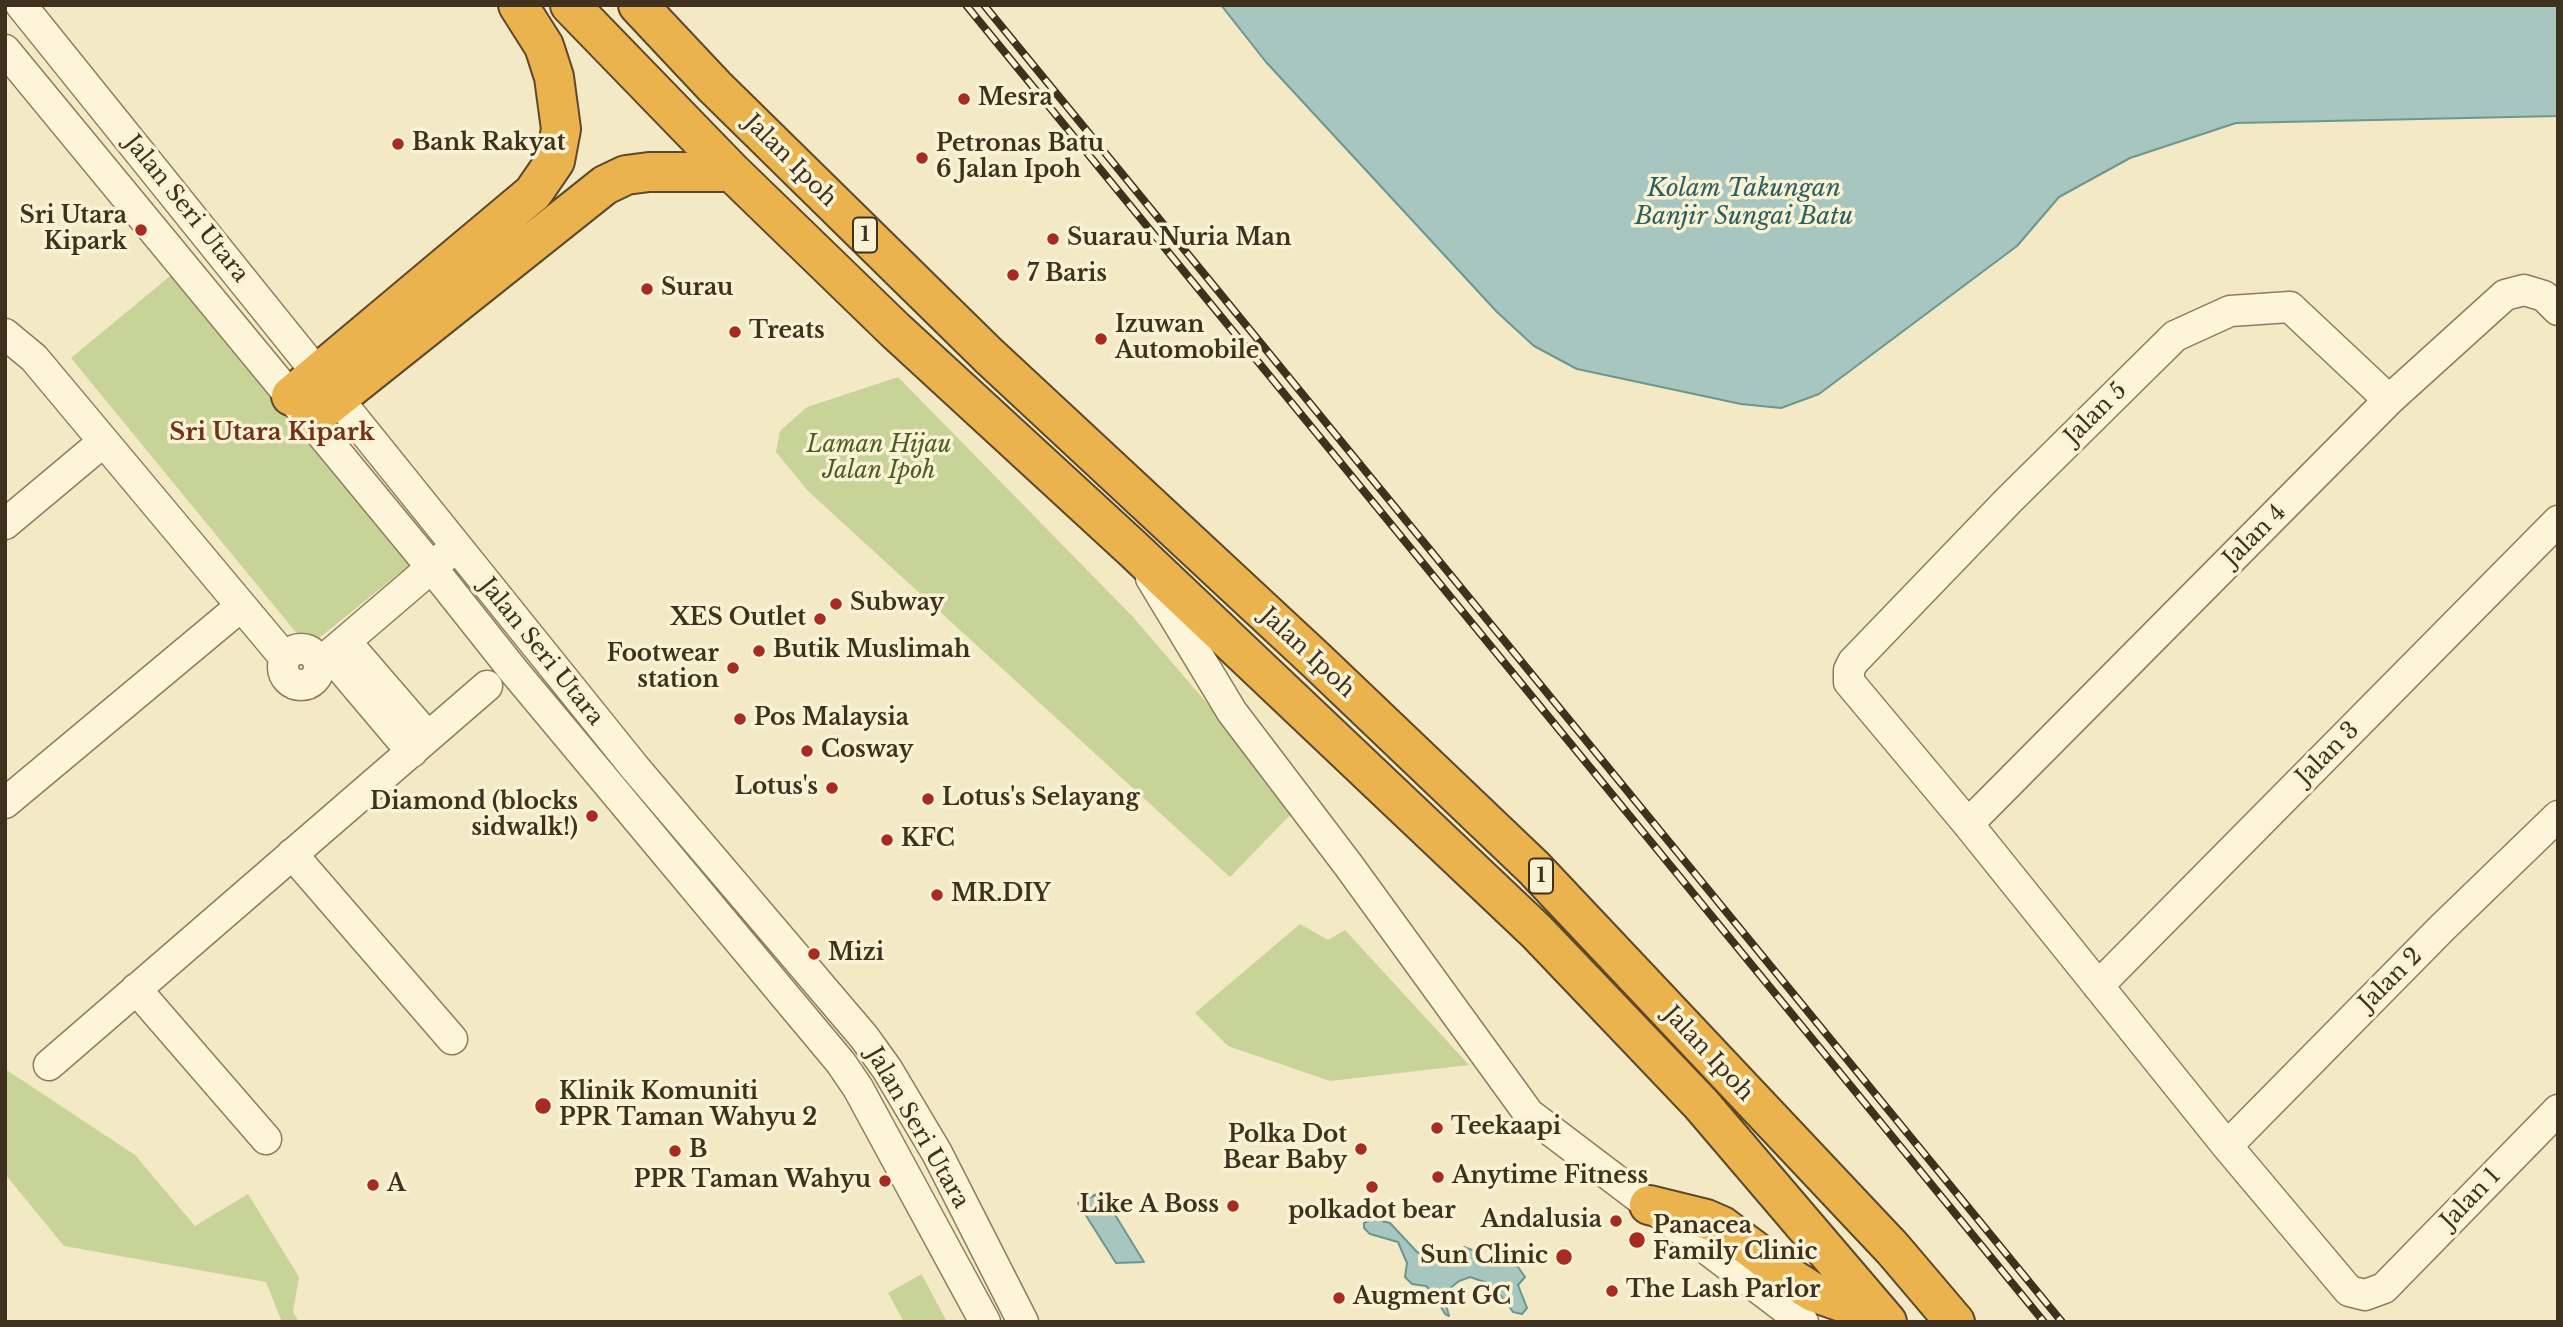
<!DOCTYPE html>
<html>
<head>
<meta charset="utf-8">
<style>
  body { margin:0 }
  #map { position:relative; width:2563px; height:1327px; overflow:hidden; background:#f3e9c4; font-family:"Libre Baskerville",serif }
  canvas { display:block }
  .frame { position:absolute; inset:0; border:7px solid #3f311e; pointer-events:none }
</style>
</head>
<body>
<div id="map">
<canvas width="2563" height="1327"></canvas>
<div class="frame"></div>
</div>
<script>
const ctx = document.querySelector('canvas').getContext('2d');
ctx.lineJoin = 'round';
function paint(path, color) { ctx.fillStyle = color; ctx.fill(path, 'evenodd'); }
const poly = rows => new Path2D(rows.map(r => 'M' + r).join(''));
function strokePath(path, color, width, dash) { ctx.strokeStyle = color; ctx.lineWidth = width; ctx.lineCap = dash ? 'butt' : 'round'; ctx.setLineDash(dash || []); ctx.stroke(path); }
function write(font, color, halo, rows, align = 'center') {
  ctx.font = font + ' "Libre Baskerville",serif'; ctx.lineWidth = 7; ctx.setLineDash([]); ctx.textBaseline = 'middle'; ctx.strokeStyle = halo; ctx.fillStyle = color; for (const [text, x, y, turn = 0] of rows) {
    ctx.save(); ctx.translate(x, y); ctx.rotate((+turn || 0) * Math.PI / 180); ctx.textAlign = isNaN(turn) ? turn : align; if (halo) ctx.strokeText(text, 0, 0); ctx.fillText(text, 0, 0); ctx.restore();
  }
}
paint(poly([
  [175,272,413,562,308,647,71,358],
  [898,377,1133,617,1297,808,1230,877,808,491,776,452,780,431,807,407],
  [1300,924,1328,940,1345,930,1469,1065,1330,1081,1228,1046,1195,1013],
  [5,1069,135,1155,195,1226,248,1194,299,1277,293,1312,299,1322,282,1322,266,1282,64,1246,5,1174],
  [922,1274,922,1275,947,1322,904,1322,888,1293]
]), '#c7d397');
const water = poly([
  [1221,5,2558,5,2558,116,2236,123,2130,158,2059,197,2017,246,1819,394,1781,408,1741,404,1577,369,1534,346,1497,312,1266,62,1221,5],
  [1101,1192,1144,1262,1116,1263,1078,1203,1101,1192],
  [1373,1219,1390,1223,1417,1252,1440,1261,1464,1247,1472,1250,1491,1265,1516,1264,1525,1277,1518,1285,1527,1308,1522,1314,1513,1312,1499,1293,1485,1282,1470,1277,1459,1281,1449,1289,1445,1301,1449,1316,1445,1314,1433,1293,1426,1286,1412,1284,1405,1277,1407,1263,1398,1242,1370,1234,1364,1228,1364,1223,1373,1219]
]);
paint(water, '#a7c6bf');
strokePath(water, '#6c968f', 2);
const minor = poly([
  [21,5,636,769,864,1037,887,1069,937,1153,1023,1322],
  [5,50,432,568,513,670,841,1063,858,1088,985,1322],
  [5,334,34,358,285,658],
  [2389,400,2290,307,2230,311,2175,336,2009,500,1853,662,1849,670,1849,682,1968,824,2227,1146,2349,1291,2365,1295,2384,1288,2558,1110],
  [5,524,103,442],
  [1151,578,1232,712,1349,866,1529,1114,1803,1322],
  [346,642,428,737],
  '283 667a18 18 0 1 1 36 0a18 18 0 1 1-36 0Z',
  [330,655,412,752],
  [320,663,445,556],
  [5,803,240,607],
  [1968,824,2389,400,2505,295,2524,290,2544,296,2558,310],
  [292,854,452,1039],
  [2098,986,2558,521],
  [136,989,266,1139],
  [49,1065,487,686],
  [2227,1146,2442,928,2558,816]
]);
const highway = poly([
  [570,5,732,172,895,330,1133,549,1537,932,1701,1104,1887,1322],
  [638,5,715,87,989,356,1318,662,1534,868,1893,1249,1955,1322],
  [291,396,533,193,555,161,561,129,554,77,544,46,518,5],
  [310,420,605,185,626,175,649,172,732,172],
  [1649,1205,1706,1219,1722,1226,1791,1278,1813,1292,1879,1315]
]);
strokePath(minor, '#917b58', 33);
strokePath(highway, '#5e482c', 42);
strokePath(minor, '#fcf5d9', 30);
strokePath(highway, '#ebb34d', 38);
const rail = poly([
  [966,5,2044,1322],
  [984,5,2062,1322]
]);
strokePath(rail, '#3f311e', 8);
strokePath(rail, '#f9f2d5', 5, [16]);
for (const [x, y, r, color] of [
  [964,99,7,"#a72b21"],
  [398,144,7,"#a72b21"],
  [922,158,7,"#a72b21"],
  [141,230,7,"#a72b21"],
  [1053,239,7,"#a72b21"],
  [1013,275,7,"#a72b21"],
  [647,289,7,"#a72b21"],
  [735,332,7,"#a72b21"],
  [1101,339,7,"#a72b21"],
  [836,604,7,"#a72b21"],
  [820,619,7,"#a72b21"],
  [759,651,7,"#a72b21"],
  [733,668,7,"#a72b21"],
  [740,719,7,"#a72b21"],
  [807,751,7,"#a72b21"],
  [832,788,7,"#a72b21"],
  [928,799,7,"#a72b21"],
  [592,816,7,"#a72b21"],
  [887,840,7,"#a72b21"],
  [937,895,7,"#a72b21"],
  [814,954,7,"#a72b21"],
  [543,1106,9,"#a72b21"],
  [1437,1128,7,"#a72b21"],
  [1361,1149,7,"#a72b21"],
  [675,1151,7,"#a72b21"],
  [1438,1177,7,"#a72b21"],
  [885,1181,7,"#a72b21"],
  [373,1185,7,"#a72b21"],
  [1372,1187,7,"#a72b21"],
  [1233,1206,7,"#a72b21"],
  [1616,1221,7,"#a72b21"],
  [1637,1240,9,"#a72b21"],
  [1564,1257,9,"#a72b21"],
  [1612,1291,7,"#a72b21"],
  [1339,1298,7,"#a72b21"]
]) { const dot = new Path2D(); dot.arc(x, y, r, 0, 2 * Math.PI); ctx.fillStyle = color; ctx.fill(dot); strokePath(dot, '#f9f2d5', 2.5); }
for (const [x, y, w] of [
  [865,235,24],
  [1541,876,24]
]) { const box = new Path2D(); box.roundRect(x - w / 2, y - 17.5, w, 35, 5); ctx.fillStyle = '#f9f2d5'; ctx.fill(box); strokePath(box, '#3f311e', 2); }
write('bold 21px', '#3f311e', null, [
  ["1",865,235],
  ["1",1541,876]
]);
write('bold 23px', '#3f311e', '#f9f2d5', [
  ["Mesra",978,99],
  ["Bank Rakyat",412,144],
  ["Petronas Batu",936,145],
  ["6 Jalan Ipoh",936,171],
  ["Sri Utara",127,217,"right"],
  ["Kipark",127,243,"right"],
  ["Suarau Nuria Man",1067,239],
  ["7 Baris",1027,275],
  ["Surau",661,289],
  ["Izuwan",1115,326],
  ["Automobile",1115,352],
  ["Treats",749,332],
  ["Subway",850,604],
  ["XES Outlet",806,619,"right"],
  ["Butik Muslimah",773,651],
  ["Footwear",719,655,"right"],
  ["station",719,681,"right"],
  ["Pos Malaysia",754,719],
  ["Cosway",821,751],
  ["Lotus's",818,788,"right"],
  ["Lotus's Selayang",942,799],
  ["Diamond (blocks",578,803,"right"],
  ["sidwalk!)",578,829,"right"],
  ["KFC",901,840],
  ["MR.DIY",951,895],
  ["Mizi",828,954],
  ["Klinik Komuniti",559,1093],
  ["PPR Taman Wahyu 2",559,1119],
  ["Teekaapi",1451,1128],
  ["Polka Dot",1347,1136,"right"],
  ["Bear Baby",1347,1162,"right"],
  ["B",689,1151],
  ["Anytime Fitness",1452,1177],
  ["PPR Taman Wahyu",871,1181,"right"],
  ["A",387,1185],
  ["Like A Boss",1219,1206,"right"],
  ["polkadot bear",1372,1212,"center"],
  ["Andalusia",1602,1221,"right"],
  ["Panacea",1653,1227],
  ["Family Clinic",1653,1253],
  ["Sun Clinic",1548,1257,"right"],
  ["The Lash Parlor",1626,1291],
  ["Augment GC",1353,1298]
], 'left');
write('23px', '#3f311e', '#f9f2d5', [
  ["Jalan Ipoh",790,161,45],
  ["Jalan Seri Utara",186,209,51],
  ["Jalan 5",2096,414,-45],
  ["Jalan 4",2255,536,-45],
  ["Jalan Seri Utara",541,652,51],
  ["Jalan Ipoh",1307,653,43],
  ["Jalan 3",2328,754,-45],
  ["Jalan 2",2391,980,-45],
  ["Jalan Ipoh",1708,1054,47],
  ["Jalan Seri Utara",917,1128,60],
  ["Jalan 1",2471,1199,-46]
]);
write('italic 23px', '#4a5e22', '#f9f2d5', [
  ["Laman Hijau",879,446],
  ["Jalan Ipoh",879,472]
]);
write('italic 24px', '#2b5f60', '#f9f2d5', [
  ["Kolam Takungan",1744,189],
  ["Banjir Sungai Batu",1744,217]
]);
write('bold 24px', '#713218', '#f9f2d5', [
  ["Sri Utara Kipark",272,433]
]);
</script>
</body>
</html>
